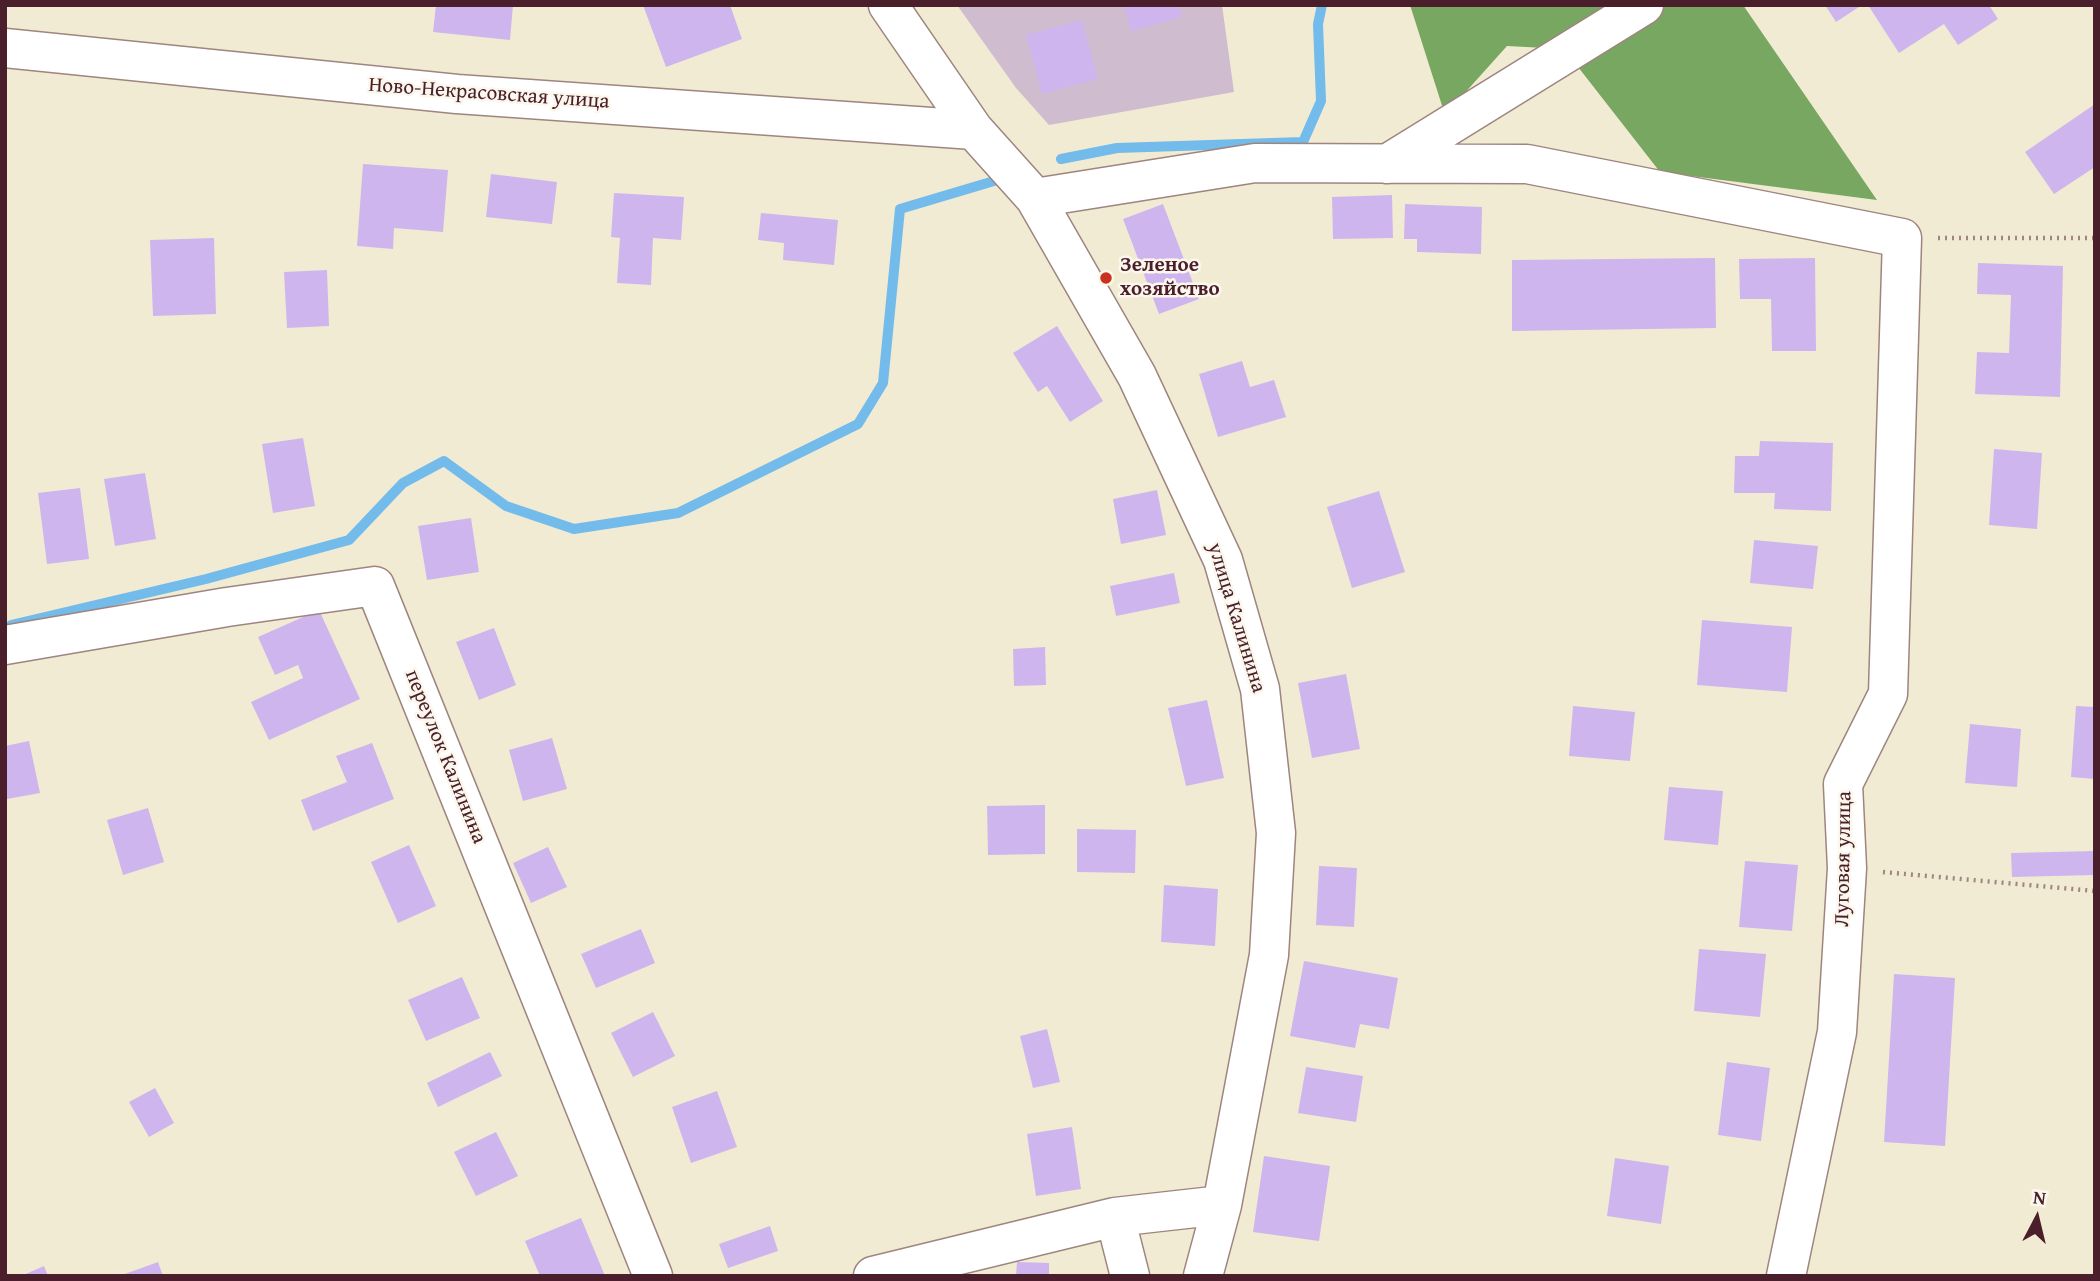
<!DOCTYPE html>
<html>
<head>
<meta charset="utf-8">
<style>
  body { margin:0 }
  #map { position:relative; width:2100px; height:1281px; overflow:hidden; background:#f2ebd3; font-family:"Gentium Book Plus",serif }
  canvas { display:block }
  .frame { position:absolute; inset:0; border:7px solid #4a1f2b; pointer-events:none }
  .north { position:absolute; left:2002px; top:1183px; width:70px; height:70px; -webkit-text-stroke:5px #fbf7ec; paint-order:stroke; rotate:7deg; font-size:19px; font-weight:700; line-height:28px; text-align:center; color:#4a1f2b }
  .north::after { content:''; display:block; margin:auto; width:24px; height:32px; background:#4a1f2b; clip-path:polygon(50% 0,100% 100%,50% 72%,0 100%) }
</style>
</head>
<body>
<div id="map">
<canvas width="2100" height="1281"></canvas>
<div class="frame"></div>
<div class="north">N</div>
</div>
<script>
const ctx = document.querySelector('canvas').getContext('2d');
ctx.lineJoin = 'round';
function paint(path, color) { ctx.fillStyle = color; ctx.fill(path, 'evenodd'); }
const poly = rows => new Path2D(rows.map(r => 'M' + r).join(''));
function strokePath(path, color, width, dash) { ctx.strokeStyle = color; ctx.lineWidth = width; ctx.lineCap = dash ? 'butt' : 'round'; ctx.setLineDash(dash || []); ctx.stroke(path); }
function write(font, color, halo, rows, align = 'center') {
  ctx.font = font + ' "Gentium Book Plus",serif'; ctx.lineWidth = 5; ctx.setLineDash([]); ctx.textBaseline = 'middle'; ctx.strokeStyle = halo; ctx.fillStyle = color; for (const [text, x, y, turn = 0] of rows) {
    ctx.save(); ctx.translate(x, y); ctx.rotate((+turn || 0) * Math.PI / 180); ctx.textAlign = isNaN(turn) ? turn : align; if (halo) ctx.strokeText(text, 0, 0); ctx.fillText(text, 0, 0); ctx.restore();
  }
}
paint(poly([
  [957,5,1222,5,1234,92,1049,125,1016,88]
]), '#cfbdcf');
paint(poly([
  [1410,5,1743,5,1877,200,1660,172,1564,49,1507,46,1445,115]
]), '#78a761');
strokePath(poly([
  [1061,159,1117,148,1303,142,1321,101,1318,24,1322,5],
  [11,625,206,579,349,540,403,483,444,461,506,506,574,529,678,513,858,424,883,383,900,209,1004,178]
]), '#72bbeb', 10);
paint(poly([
  [436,5,513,5,510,40,433,32],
  [643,5,730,5,742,39,666,67],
  [1124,5,1179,5,1182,17,1131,31],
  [1825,5,1862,5,1836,22],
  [1868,5,1989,5,1998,19,1958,45,1944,24,1899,53],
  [1082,20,1098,79,1042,94,1026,35],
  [2095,104,2095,167,2054,194,2025,152],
  [363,164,448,170,443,232,394,228,393,249,357,246],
  [491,174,557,182,552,224,486,217],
  [614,193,684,197,681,240,653,238,651,285,617,283,620,238,611,237],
  [1392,195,1393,238,1333,239,1332,197],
  [1163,204,1199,299,1159,314,1123,219],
  [1405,204,1482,207,1481,254,1417,252,1417,239,1404,239],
  [761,213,838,220,834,265,783,260,784,243,758,240],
  [214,238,216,314,153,316,150,240],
  [1715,258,1716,328,1512,331,1512,260],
  [1815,258,1816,351,1772,351,1771,299,1740,299,1739,259],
  [1978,263,2063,266,2060,397,1975,394,1977,352,2009,353,2011,295,1977,294],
  [327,270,329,326,287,328,284,272],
  [1057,326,1103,401,1070,422,1047,386,1038,392,1013,353],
  [1242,361,1250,387,1274,380,1286,417,1218,437,1199,374],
  [303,438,315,506,273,513,262,444],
  [1760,441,1833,443,1831,511,1774,509,1775,493,1734,493,1735,456,1759,456],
  [1994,449,2042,453,2037,529,1989,525],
  [145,473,156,539,115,546,104,479],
  [80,488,89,559,47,564,38,493],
  [1157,490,1166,535,1121,544,1113,499],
  [1379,491,1405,572,1352,588,1327,507],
  [471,518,479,572,427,580,418,526],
  [1754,540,1818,546,1813,589,1750,583],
  [1174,573,1180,603,1116,616,1110,586],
  [319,610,360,699,269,740,251,702,303,678,298,665,275,675,258,637],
  [1702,620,1792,627,1787,692,1697,685],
  [494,628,516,685,479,700,456,642],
  [1045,647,1046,685,1014,686,1013,649],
  [1346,674,1360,749,1312,758,1298,683],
  [1207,700,1224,778,1186,786,1168,708],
  [1573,706,1635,712,1630,761,1569,756],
  [2076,706,2095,707,2095,779,2071,777],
  [1970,724,2021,729,2017,787,1965,783],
  [552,738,567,789,523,801,509,750],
  [29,741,40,793,7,799,5,746],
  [372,743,394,799,313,831,301,800,347,782,336,756],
  [1669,787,1723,791,1718,845,1664,840],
  [1045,805,1045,854,988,855,987,806],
  [148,808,164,862,123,875,107,820],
  [1077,829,1136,830,1135,873,1077,872],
  [409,845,436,906,398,923,371,862],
  [548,847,567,887,531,903,513,863],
  [2095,851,2095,875,2012,877,2011,853],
  [1745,861,1798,865,1792,931,1739,927],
  [1319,866,1357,868,1354,927,1316,925],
  [1164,885,1218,889,1215,946,1161,942],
  [641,929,655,963,596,988,581,954],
  [1699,949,1766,954,1760,1017,1694,1011],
  [1304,961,1398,978,1389,1029,1360,1024,1355,1048,1290,1036],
  [1894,974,1955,978,1945,1146,1884,1142],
  [462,977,480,1018,426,1041,408,1000],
  [653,1012,675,1056,633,1077,611,1033],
  [1047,1029,1060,1082,1033,1088,1020,1036],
  [490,1052,502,1076,438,1107,427,1083],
  [1727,1062,1770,1068,1761,1141,1718,1135],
  [1306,1067,1363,1076,1356,1122,1298,1113],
  [155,1088,174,1123,149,1137,129,1102],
  [717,1091,737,1147,691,1163,672,1107],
  [1072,1127,1081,1189,1036,1196,1027,1134],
  [496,1132,518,1176,476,1196,454,1152],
  [1264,1156,1330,1166,1319,1241,1253,1232],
  [1615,1158,1669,1166,1661,1224,1607,1216],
  [581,1218,605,1276,540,1276,525,1241],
  [770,1226,778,1251,728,1268,719,1244],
  [158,1262,163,1276,122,1276,122,1275],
  [1017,1262,1049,1263,1049,1276,1016,1276],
  [44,1266,48,1276,21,1276]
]), '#cfb5ed');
const minor = poly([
  [888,5,974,130,1035,198,1137,376,1223,560,1260,689,1276,833,1269,955,1222,1205,1203,1276],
  [5,48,457,94,974,130],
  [1387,164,1644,5],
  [1035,198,1255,163,1527,164,1902,238,1888,694,1843,784,1847,868,1837,1032,1786,1276],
  [5,645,227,607,375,586,653,1276],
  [1115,1217,1130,1276],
  [873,1276,1115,1217,1222,1205]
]);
strokePath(minor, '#9e857f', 41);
strokePath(poly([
  [1938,238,2095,238],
  [1883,872,2095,891]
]), '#9e857f', 4.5, [2, 5]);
strokePath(minor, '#fff', 38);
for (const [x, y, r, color] of [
  [1106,278,7,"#c8321e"]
]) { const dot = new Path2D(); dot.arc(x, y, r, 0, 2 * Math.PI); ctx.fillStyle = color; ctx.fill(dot); strokePath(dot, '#fbf7ec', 2.5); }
write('21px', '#4a1f2b', '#fbf7ec', [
  ["Ново-Некрасовская улица",489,94,4],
  ["улица Калинина",1236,618,73],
  ["переулок Калинина",445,757,68],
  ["Луговая улица",1844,859,-89]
]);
write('bold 21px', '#4a1f2b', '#fbf7ec', [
  ["Зеленое",1120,266],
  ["хозяйство",1120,290]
], 'left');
</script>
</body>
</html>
